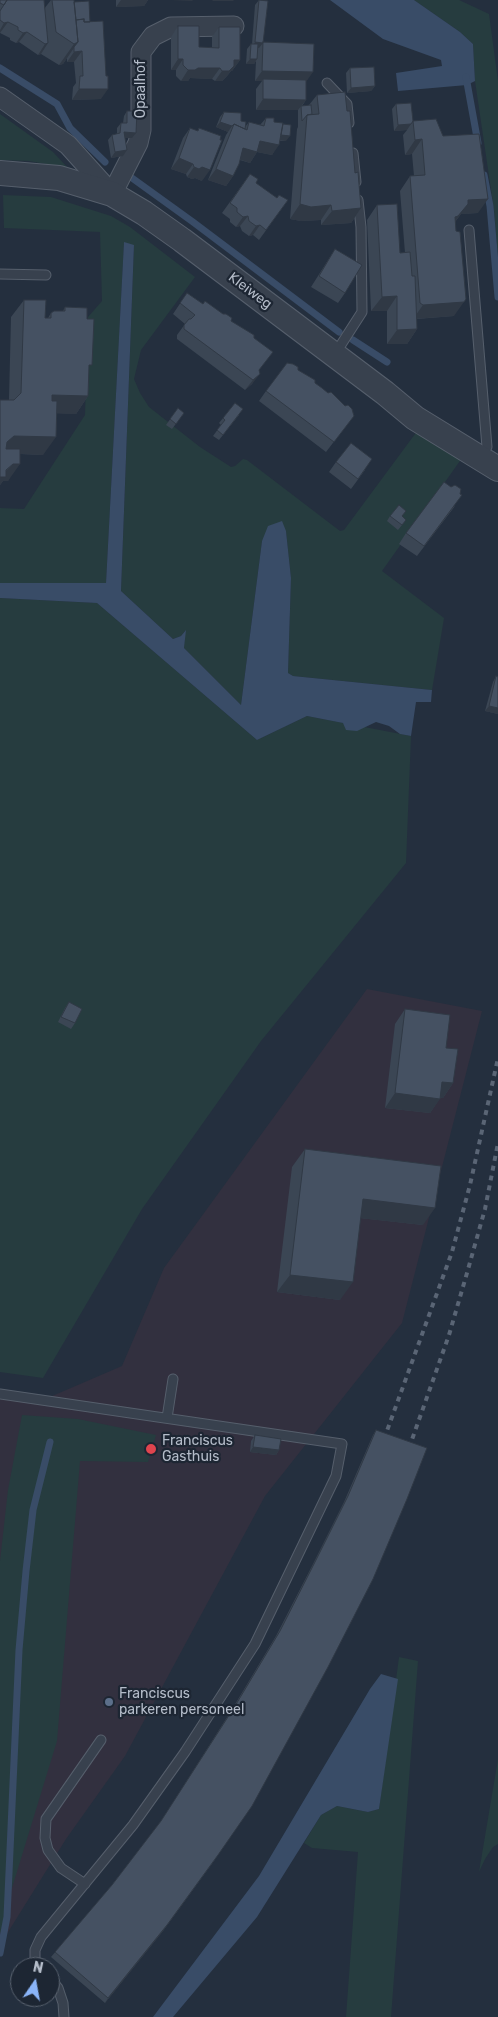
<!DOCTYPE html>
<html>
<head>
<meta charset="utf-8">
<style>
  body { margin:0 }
  #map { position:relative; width:498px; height:2017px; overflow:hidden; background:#242f3e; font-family:Rubik,sans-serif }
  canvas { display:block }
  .north { position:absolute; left:10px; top:1957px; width:50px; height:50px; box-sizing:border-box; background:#1d2633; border:1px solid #59626f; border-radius:50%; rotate:12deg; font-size:14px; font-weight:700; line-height:20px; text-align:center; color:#b4bcc9 }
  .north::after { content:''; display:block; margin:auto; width:18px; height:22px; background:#8ab4f8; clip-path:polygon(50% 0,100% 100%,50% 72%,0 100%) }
</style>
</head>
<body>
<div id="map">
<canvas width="498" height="2017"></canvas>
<div class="north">N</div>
</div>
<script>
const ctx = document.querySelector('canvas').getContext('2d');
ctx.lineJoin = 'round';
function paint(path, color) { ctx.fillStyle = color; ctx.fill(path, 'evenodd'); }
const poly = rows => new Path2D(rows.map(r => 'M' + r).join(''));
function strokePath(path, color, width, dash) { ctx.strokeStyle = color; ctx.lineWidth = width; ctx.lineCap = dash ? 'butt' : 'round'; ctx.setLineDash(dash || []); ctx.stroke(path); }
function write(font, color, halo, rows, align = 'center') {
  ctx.font = font + ' Rubik,sans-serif'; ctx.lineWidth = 4.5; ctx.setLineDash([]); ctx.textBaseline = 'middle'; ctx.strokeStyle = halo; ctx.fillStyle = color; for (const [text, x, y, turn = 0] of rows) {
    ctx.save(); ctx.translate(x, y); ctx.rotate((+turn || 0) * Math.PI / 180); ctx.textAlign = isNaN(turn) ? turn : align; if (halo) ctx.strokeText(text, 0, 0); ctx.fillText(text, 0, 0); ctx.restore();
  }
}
paint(poly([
  [367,989,482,1011,402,1323,265,1496,125,1756,66,1839,0,1945,0,1399,36,1403,122,1366,164,1268]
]), '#32303f');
paint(poly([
  [414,0,459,0,489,14,498,81,498,259,494,210,475,81,473,44,460,32],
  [0,114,53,152,68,168,29,161,0,160],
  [3,195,51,197,111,216,130,227,195,277,141,350,134,379,140,393,149,407,200,447,231,467,235,466,243,459,247,460,340,531,344,530,418,430,462,458,382,571,444,618,432,690,293,676,288,673,291,578,286,531,262,541,241,705,184,648,185,631,181,636,173,639,121,591,134,246,124,243,106,583,0,583,0,508,24,509,85,415,88,317,102,301,100,232,4,228],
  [0,598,97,603,257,740,307,716,411,736,406,863,261,1041,142,1209,43,1378,0,1372],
  [22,1415,78,1419,156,1435,148,1462,80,1461,57,1741,8,1901,0,1935,0,1561,8,1490],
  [399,1657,418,1661,391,2017,346,2017,358,1852,312,1848,304,1843,321,1815,337,1806,368,1812,379,1809],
  [498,1759,498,1844,493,1847,485,1859,479,1872]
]), '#263c3f');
paint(poly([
  [330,0,414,0,460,32,473,44,475,81,467,85,398,91,396,73,442,66,441,60,383,39],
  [124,242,134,245,121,591,173,639,181,636,186,630,184,648,241,705,262,541,268,526,282,521,286,531,291,578,288,673,293,676,432,690,431,702,416,702,411,736,400,734,389,726,376,722,357,731,346,730,343,723,307,716,257,740,97,603,0,598,0,583,106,583],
  [381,1674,398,1679,379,1809,368,1812,337,1806,321,1815,257,1917,173,2017,153,2017,259,1876,370,1689]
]), '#394c67');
strokePath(poly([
  [0,68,57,104,70,128,105,162],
  [466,77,478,143],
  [484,175,490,206,498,297],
  [132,178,193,222,339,332],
  [353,340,387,362],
  [0,1953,7,1917,19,1650,26,1571,33,1510,50,1442]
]), '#394c67', 7);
const service = poly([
  [327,83,347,104,349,123],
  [353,153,356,182],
  [469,230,487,447],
  [0,274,46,275],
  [335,354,362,312,361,227,358,200],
  [0,1394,342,1444,336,1476,255,1644,185,1752,133,1825,41,1937,35,1950,35,1960,41,1967],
  [167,1418,173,1379],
  [85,1884,61,1868,48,1850,45,1838,46,1819,101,1740],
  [50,1979,58,1988,63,2003,64,2017]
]);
const minor = poly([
  [0,97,68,145,112,194,138,143,141,130,141,52,153,36,171,27,234,26]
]);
const tertiary = poly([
  [0,173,59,178,112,194,144,213,182,240,385,393,415,418,498,469]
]);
strokePath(service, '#565f6c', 11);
strokePath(minor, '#565f6c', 21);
strokePath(tertiary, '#565f6c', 26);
strokePath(service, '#38414e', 9);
strokePath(minor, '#38414e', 19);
strokePath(tertiary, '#38414e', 24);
strokePath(poly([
  [384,1439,452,1252,470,1185,498,1058],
  [409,1448,449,1335,467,1273,485,1209,498,1143]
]), '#5a6575', 4, [5, 5]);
paint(poly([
  [0,0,44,9,51,0,74,0,74,2,90,22,101,99,72,100,73,87,76,83,74,62,67,62,67,58,63,64,59,65,41,54,38,55,19,42,16,43,10,40,10,38,0,33],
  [116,0,148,0,144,6,116,7],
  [259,0,263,42,306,82,306,100,302,106,309,105,317,95,355,173,361,208,351,223,321,225,321,220,301,221,290,219,297,129,298,127,298,110,256,110,256,89,262,81,255,81,256,61,254,64,246,64,247,49,251,44,252,44,255,5],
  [178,26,199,47,212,47,212,37,219,27,240,60,232,71,231,71,227,76,222,81,215,81,212,79,190,78,188,81,181,81,176,76,176,70,171,70,171,37],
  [350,68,375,86,371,91,347,93,346,73],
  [396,104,413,121,478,213,461,214,455,222,454,316,417,319,417,329,407,344,387,344,387,311,371,311,367,220,377,205,400,253,405,253,400,191,410,176,414,176,412,154,405,155,403,135,407,130,394,131,392,109],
  [127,111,132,138,125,138,123,156,111,158,108,140,112,135,117,134,117,128,121,123,123,123,124,116],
  [224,112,241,121,245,127,249,122,260,125,266,118,274,122,286,141,280,141,272,155,257,152,250,163,240,160,233,176,226,186,208,180,226,135,228,132,216,127,220,117],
  [190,128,197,131,199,128,202,181,195,178,192,179,187,177,186,174,171,169,183,138],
  [250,174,256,183,277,198,288,200,259,240,253,235,249,236,242,231,240,226,236,227,230,222,230,219,222,213],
  [335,249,345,293,338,303,311,287],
  [187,293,203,304,231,321,259,371,252,384,245,390,177,339,177,335,185,324,173,314],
  [24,300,45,318,48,318,51,313,63,311,65,307,87,319,89,370,88,396,76,414,56,413,43,455,20,454,8,481,3,481,0,485,0,400,9,400,11,317],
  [298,370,315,383,346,426,326,452,259,401,266,391],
  [235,403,239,415,219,440,213,436,221,425,219,423],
  [178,408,184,413,172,429,166,425],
  [336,462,365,470,351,489,329,472],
  [455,506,417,556,399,544,406,533],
  [390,516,402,516,406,520,398,530,387,521],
  [496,676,498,677,498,714,485,711,493,682],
  [69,1002,75,1023,71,1029,58,1022,65,1008],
  [405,1009,446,1048,453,1083,443,1098,440,1098,430,1113,385,1108,395,1024],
  [305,1149,423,1225,360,1218,340,1300,277,1292,292,1167],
  [376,1430,214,1861,163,1931,105,2003,51,1957,112,1885,160,1823,231,1711,276,1636,312,1566,344,1502,373,1435],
  [255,1435,279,1450,276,1455,250,1452,251,1441]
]), '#3b4654');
paint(poly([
  [121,0,148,0,144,6,116,7],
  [171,0,193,0,192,1],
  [213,0,234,0,233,1,212,1],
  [8,22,0,33,0,30,4,23],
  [27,32,19,42,16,43,23,33],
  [78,42,63,64,59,65,74,44],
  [255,42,263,43,259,48,252,48],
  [48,43,41,54,38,55,45,44],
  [82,51,74,62,67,62,74,52],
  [178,59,183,59,176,70,171,70],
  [250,59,257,59,254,64,246,64],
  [234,60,240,60,232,71,231,71,227,76,222,81,215,81,222,71],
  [198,68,220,68,212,79,190,78,188,81,181,81,188,70],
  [262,71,313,72,306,82,263,79,262,81,255,81],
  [375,86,371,91,347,93,351,88],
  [79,89,108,89,101,99,72,100],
  [263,99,306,100,298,110,256,110],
  [220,122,232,126,228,132,216,127],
  [411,124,407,130,394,131,398,125],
  [124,132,136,133,132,138,120,138],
  [279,135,290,136,286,141,276,140],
  [422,139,412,154,405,155,415,140],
  [260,141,279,145,272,155,257,152,250,163,236,158,243,148],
  [127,150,123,156,111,158,115,152],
  [179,158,193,164,186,174,171,169],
  [194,167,202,167,210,170,202,181,195,178,192,179,187,177],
  [216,169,233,176,226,186,208,180],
  [488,199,478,213,461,214,448,231,455,217,468,200],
  [300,204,331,205,321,220,301,221,290,219],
  [361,208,351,223,321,225,332,211],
  [248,216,240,226,236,227,243,217],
  [260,225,253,235,249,236,256,226],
  [397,296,387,311,371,311,382,297],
  [466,299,454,316,413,319,423,305],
  [417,329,407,344,387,344,397,330],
  [260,374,252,384,245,390,253,380],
  [52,395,88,396,76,414,40,413],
  [14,436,56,437,43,455,1,453,7,442],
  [13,464,20,464,8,481,3,481,0,485,0,477],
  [489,706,498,708,498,714,485,711],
  [442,1082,453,1083,443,1098,432,1097],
  [395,1093,440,1099,430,1113,385,1108],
  [363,1199,435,1208,423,1225,350,1217],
  [290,1275,353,1282,340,1300,277,1292],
  [253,1447,279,1450,276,1455,250,1452],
  [218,1855,163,1931,105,2003,108,1998]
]), '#303945');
const building = poly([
  [0,0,7,0,4,5,0,3,0,0],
  [7,0,44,0,48,43,45,44,27,32,23,33,18,30,18,27,8,22,4,23,0,20,0,11,7,0],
  [52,0,74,0,78,42,74,44,56,32,52,0],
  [259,0,268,1,263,43,255,42,259,0],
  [89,1,90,22,84,22,84,19,76,20,74,2,89,1],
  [84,19,84,22,103,21,106,76,108,76,108,89,79,89,80,76,83,76,82,51,74,52,74,47,78,42,76,20,84,19],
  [178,26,199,26,199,47,219,48,219,27,240,27,240,60,234,60,234,66,229,71,222,71,220,68,198,68,195,70,188,70,183,65,183,59,178,59,178,26],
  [263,42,314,44,313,72,262,71,263,42],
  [251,44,258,44,257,59,250,59,251,44],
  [374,67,375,86,351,88,350,68,374,67],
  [263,79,306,80,306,100,263,99,263,79],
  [345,92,347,111,350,111,355,173,358,172,361,208,332,211,331,205,311,207,300,204,307,115,319,114,317,95,345,92],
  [411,103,413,121,411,124,398,125,396,104,411,103],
  [311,105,312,114,307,115,302,121,301,106,311,105],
  [127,111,137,111,136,133,124,132,127,150,115,152,112,135,120,133,121,123,127,123,127,111],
  [224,112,241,113,241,121,246,122,245,129,234,124,232,126,220,122,224,112],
  [266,118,274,118,274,122,283,123,279,145,260,141,257,152,243,148,239,164,233,176,216,169,234,124,247,130,249,122,264,126,266,118],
  [436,119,443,136,479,134,488,199,468,200,468,204,458,216,455,217,456,231,460,232,466,299,464,302,423,305,420,303,410,176,425,175,422,139,415,140,413,121,436,119],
  [283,124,291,125,290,136,281,135,283,124],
  [190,128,198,131,199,128,221,136,220,140,222,140,210,170,202,167,199,169,194,167,193,164,179,158,190,128],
  [250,174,258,179,256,183,277,198,279,195,288,200,266,230,260,225,256,226,249,221,248,216,243,217,237,212,237,208,230,203,250,174],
  [397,204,400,253,410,252,412,276,415,276,417,329,397,330,397,296,382,297,377,205,397,204],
  [335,249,362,265,345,293,319,276,335,249],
  [187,293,203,304,205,301,223,314,226,314,232,318,231,321,254,335,254,338,273,352,259,370,260,374,253,380,184,329,184,325,189,319,191,319,195,315,180,303,187,293],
  [24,300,46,300,45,318,51,318,51,313,54,311,65,311,65,307,87,308,87,319,94,319,92,365,89,365,88,396,52,395,52,401,57,401,56,437,14,436,7,442,6,449,20,449,20,464,13,464,6,470,6,477,0,477,0,400,14,400,21,393,24,300],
  [287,363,293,364,298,367,298,370,315,380,315,383,322,388,328,393,331,392,345,406,348,405,352,409,354,416,334,442,266,391,287,363],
  [235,403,243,409,223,435,217,430,225,420,223,418,235,403],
  [178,408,184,413,176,424,170,419,178,408],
  [351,443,372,459,358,479,336,462,351,443],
  [444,482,451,487,455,485,461,489,460,494,462,495,424,546,406,533,444,482],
  [399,505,406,511,402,516,406,520,402,525,390,516,399,505],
  [496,676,498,677,498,708,489,706,496,676],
  [69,1002,82,1009,75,1023,61,1017,69,1002],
  [405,1009,450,1015,446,1048,458,1049,453,1083,442,1082,440,1099,395,1093,405,1009],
  [305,1149,441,1166,435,1208,363,1199,353,1282,290,1275,305,1149],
  [376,1430,427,1448,407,1499,373,1579,328,1667,252,1806,218,1855,167,1925,108,1998,55,1952,112,1885,161,1821,235,1706,280,1631,316,1560,348,1496,376,1430],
  [255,1435,281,1439,279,1450,253,1447,255,1435]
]);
paint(building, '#455162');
strokePath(building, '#303945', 1);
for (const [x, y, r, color] of [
  [151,1449,6,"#e0444e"],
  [109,1702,5,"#5c6f8a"]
]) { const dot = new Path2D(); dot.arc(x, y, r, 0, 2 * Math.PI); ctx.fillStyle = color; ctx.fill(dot); strokePath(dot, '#1d2633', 2); }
write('14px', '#b4bcc9', '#1d2633', [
  ["Opaalhof",141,89,-90],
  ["Kleiweg",250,291,37]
]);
write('14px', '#b4bcc9', '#1d2633', [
  ["Franciscus",162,1441],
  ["Gasthuis",162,1457],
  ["Franciscus",119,1694],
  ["parkeren personeel",119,1710]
], 'left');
</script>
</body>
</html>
